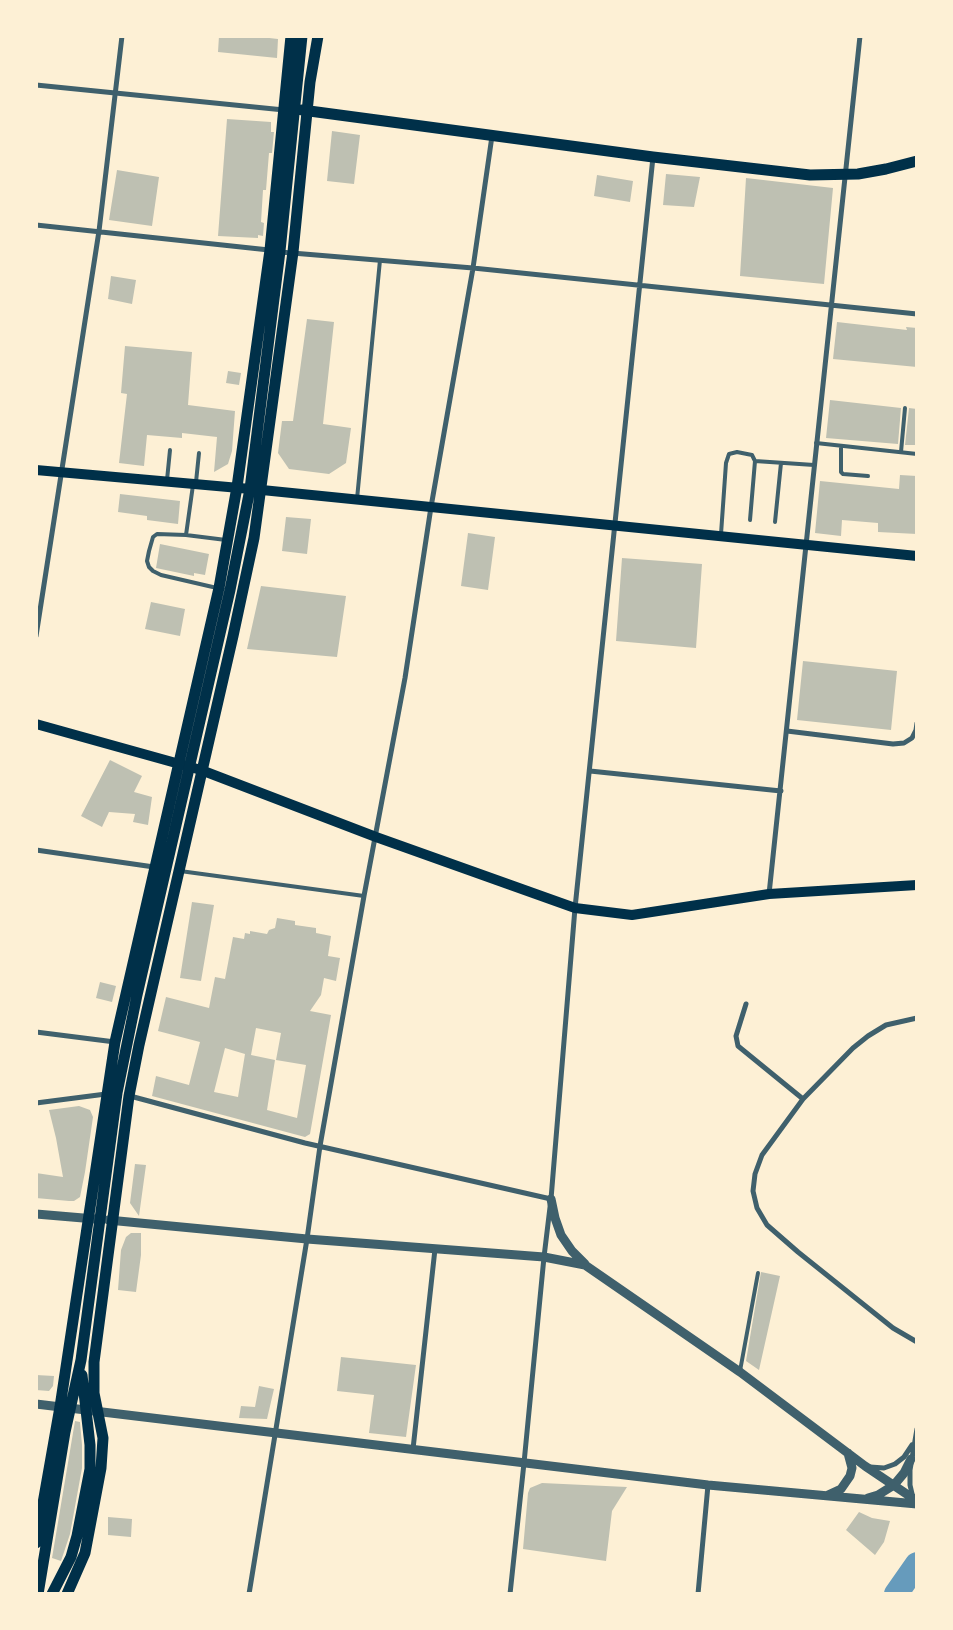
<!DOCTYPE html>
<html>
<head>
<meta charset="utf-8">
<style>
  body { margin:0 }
  #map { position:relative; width:953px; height:1630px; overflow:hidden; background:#fdf0d5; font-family:"PT Serif",serif }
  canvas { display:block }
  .frame { position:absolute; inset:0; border:38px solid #fdf0d5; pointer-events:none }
</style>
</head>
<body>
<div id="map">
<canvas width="953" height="1630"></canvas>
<div class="frame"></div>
</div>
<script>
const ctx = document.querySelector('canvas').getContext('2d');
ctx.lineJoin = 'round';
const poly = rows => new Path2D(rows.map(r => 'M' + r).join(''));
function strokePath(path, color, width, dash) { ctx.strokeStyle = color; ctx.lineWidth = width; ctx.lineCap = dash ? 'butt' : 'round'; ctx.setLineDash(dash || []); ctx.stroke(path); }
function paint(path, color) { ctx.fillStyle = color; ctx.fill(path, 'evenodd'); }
strokePath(poly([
  [896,1594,917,1564]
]), '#669bbc', 24);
paint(poly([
  [219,36,252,36,278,39,277,58,218,52],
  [227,119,271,122,271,132,274,132,272,153,269,153,266,190,263,190,261,222,264,223,263,236,258,235,258,238,218,236],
  [332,131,360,135,354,184,327,181],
  [117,170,159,177,152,226,109,220],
  [666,174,700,177,694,207,663,205],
  [597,175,633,181,630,202,594,196],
  [746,178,833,188,824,284,740,276],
  [111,276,136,280,132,304,108,299],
  [307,319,334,322,323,424,351,428,346,463,329,474,289,469,278,453,282,421,293,421],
  [837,322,907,330,906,327,917,328,917,367,833,359],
  [125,346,192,352,188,405,235,411,232,451,228,464,214,472,217,437,182,433,182,438,147,435,144,466,119,463,127,394,121,393],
  [228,371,241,373,239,385,226,383],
  [830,400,901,408,898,444,826,438],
  [909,408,917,409,917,445,905,445],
  [900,475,917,476,917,534,878,532,878,523,842,520,841,536,815,533,820,481,899,489],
  [120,494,180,501,178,524,147,520,147,516,118,512],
  [286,517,311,519,307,554,282,551],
  [468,533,495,537,488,590,461,586],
  [160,544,209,554,205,575,194,573,194,576,156,568],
  [622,558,702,564,696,648,616,641],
  [261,586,346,596,337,657,247,649],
  [151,602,185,609,180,636,145,629],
  [803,661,897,671,891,730,797,720],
  [110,760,142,776,134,792,152,797,148,825,133,822,135,814,109,812,102,827,81,816],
  [192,902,214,905,201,981,180,978],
  [277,918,295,921,295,925,316,928,316,933,331,936,328,956,340,958,336,981,324,978,321,995,310,1011,331,1015,310,1134,305,1137,152,1096,156,1076,189,1085,200,1042,158,1031,166,997,209,1008,215,977,225,979,233,937,244,939,245,933,250,934,250,931,267,934,269,930,275,928],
  [256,1028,281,1033,276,1060,306,1065,297,1118,267,1110,275,1060,251,1055],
  [225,1048,245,1054,238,1097,214,1092],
  [100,982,116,986,112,1002,96,998],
  [79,1106,90,1110,93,1117,85,1172,80,1197,74,1201,69,1201,36,1198,36,1173,63,1177,56,1138,49,1110],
  [135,1164,146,1165,139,1216,130,1203],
  [131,1233,141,1233,141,1255,136,1292,118,1290,121,1250,126,1237],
  [761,1272,780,1276,759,1370,746,1361],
  [341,1357,416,1365,406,1437,369,1433,374,1395,337,1391],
  [36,1375,54,1376,53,1386,49,1391,36,1390],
  [259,1386,274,1389,267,1419,239,1418,241,1406,255,1407],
  [75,1421,80,1422,82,1445,82,1468,70,1534,61,1561,52,1558],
  [542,1483,627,1487,612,1511,606,1561,523,1549,528,1493,530,1488],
  [859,1512,872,1518,890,1521,884,1542,875,1555,846,1530],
  [108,1517,132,1519,131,1537,108,1535]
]), '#bec0b2');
strokePath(poly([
  [816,443,917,454],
  [841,446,841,472,843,474,868,476],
  [901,452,905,408],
  [755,461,814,465],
  [167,480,170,450],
  [196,482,199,453],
  [357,499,380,260],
  [775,522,781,463],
  [721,534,726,463,729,454,737,452,752,455,755,461,750,520],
  [186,535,193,485],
  [217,588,161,575,153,571,149,567,147,561,149,551,153,537,157,534,186,535,226,540],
  [180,871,364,896],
  [740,1371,758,1273]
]), '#3f606c', 4);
strokePath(poly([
  [36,85,284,110],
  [36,225,269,250],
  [280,252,473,268,917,314],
  [36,636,99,231,122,36],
  [787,731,893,744,904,743,912,738,916,730,917,723],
  [590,771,781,791],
  [36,850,154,867],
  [769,894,860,36],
  [746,1004,736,1036,738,1046,803,1099],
  [917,1018,886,1025,868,1036,853,1048,803,1099,762,1155,755,1174,753,1191,757,1208,767,1225,798,1252,893,1328,917,1342],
  [36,1032,115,1042],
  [130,1096,305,1143,551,1199],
  [36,1103,106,1094],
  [413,1449,435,1249],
  [870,1467,884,1468,895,1464,904,1457,912,1445],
  [913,1498,910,1485,910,1470,917,1429],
  [249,1594,307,1239,320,1146,364,896,405,678,431,507,473,268,492,136],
  [510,1594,524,1463,544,1257,551,1199,575,908,653,157],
  [698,1594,708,1485]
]), '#3f606c', 5);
strokePath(poly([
  [551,1199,555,1218,561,1235,572,1251,585,1264],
  [36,1214,95,1219],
  [108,1220,307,1239,544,1257,585,1265,740,1372,865,1466,917,1501],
  [36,1404,708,1485,917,1504],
  [828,1495,841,1489,850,1476,852,1468,848,1453],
  [868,1498,878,1495,894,1485,904,1473,911,1459]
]), '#3f606c', 9);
strokePath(poly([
  [36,470,262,490,917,556],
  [36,724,201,770,376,837,575,908,632,915,769,894,917,885]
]), '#003049', 10);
strokePath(poly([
  [302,110,653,157,810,175,858,174,886,169,917,161],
  [36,1543,60,1407,115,1042,219,588,237,487,270,250,291,36],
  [38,1594,65,1432,81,1360,117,1093,137,995,230,590,250,489,280,251,302,36],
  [52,1594,71,1557,77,1536,90,1469,90,1445,82,1375],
  [67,1594,85,1553,101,1468,103,1438,94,1393,94,1362,129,1096,139,1045,233,636,254,538,293,252,310,82,318,36]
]), '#003049', 11);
</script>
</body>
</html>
